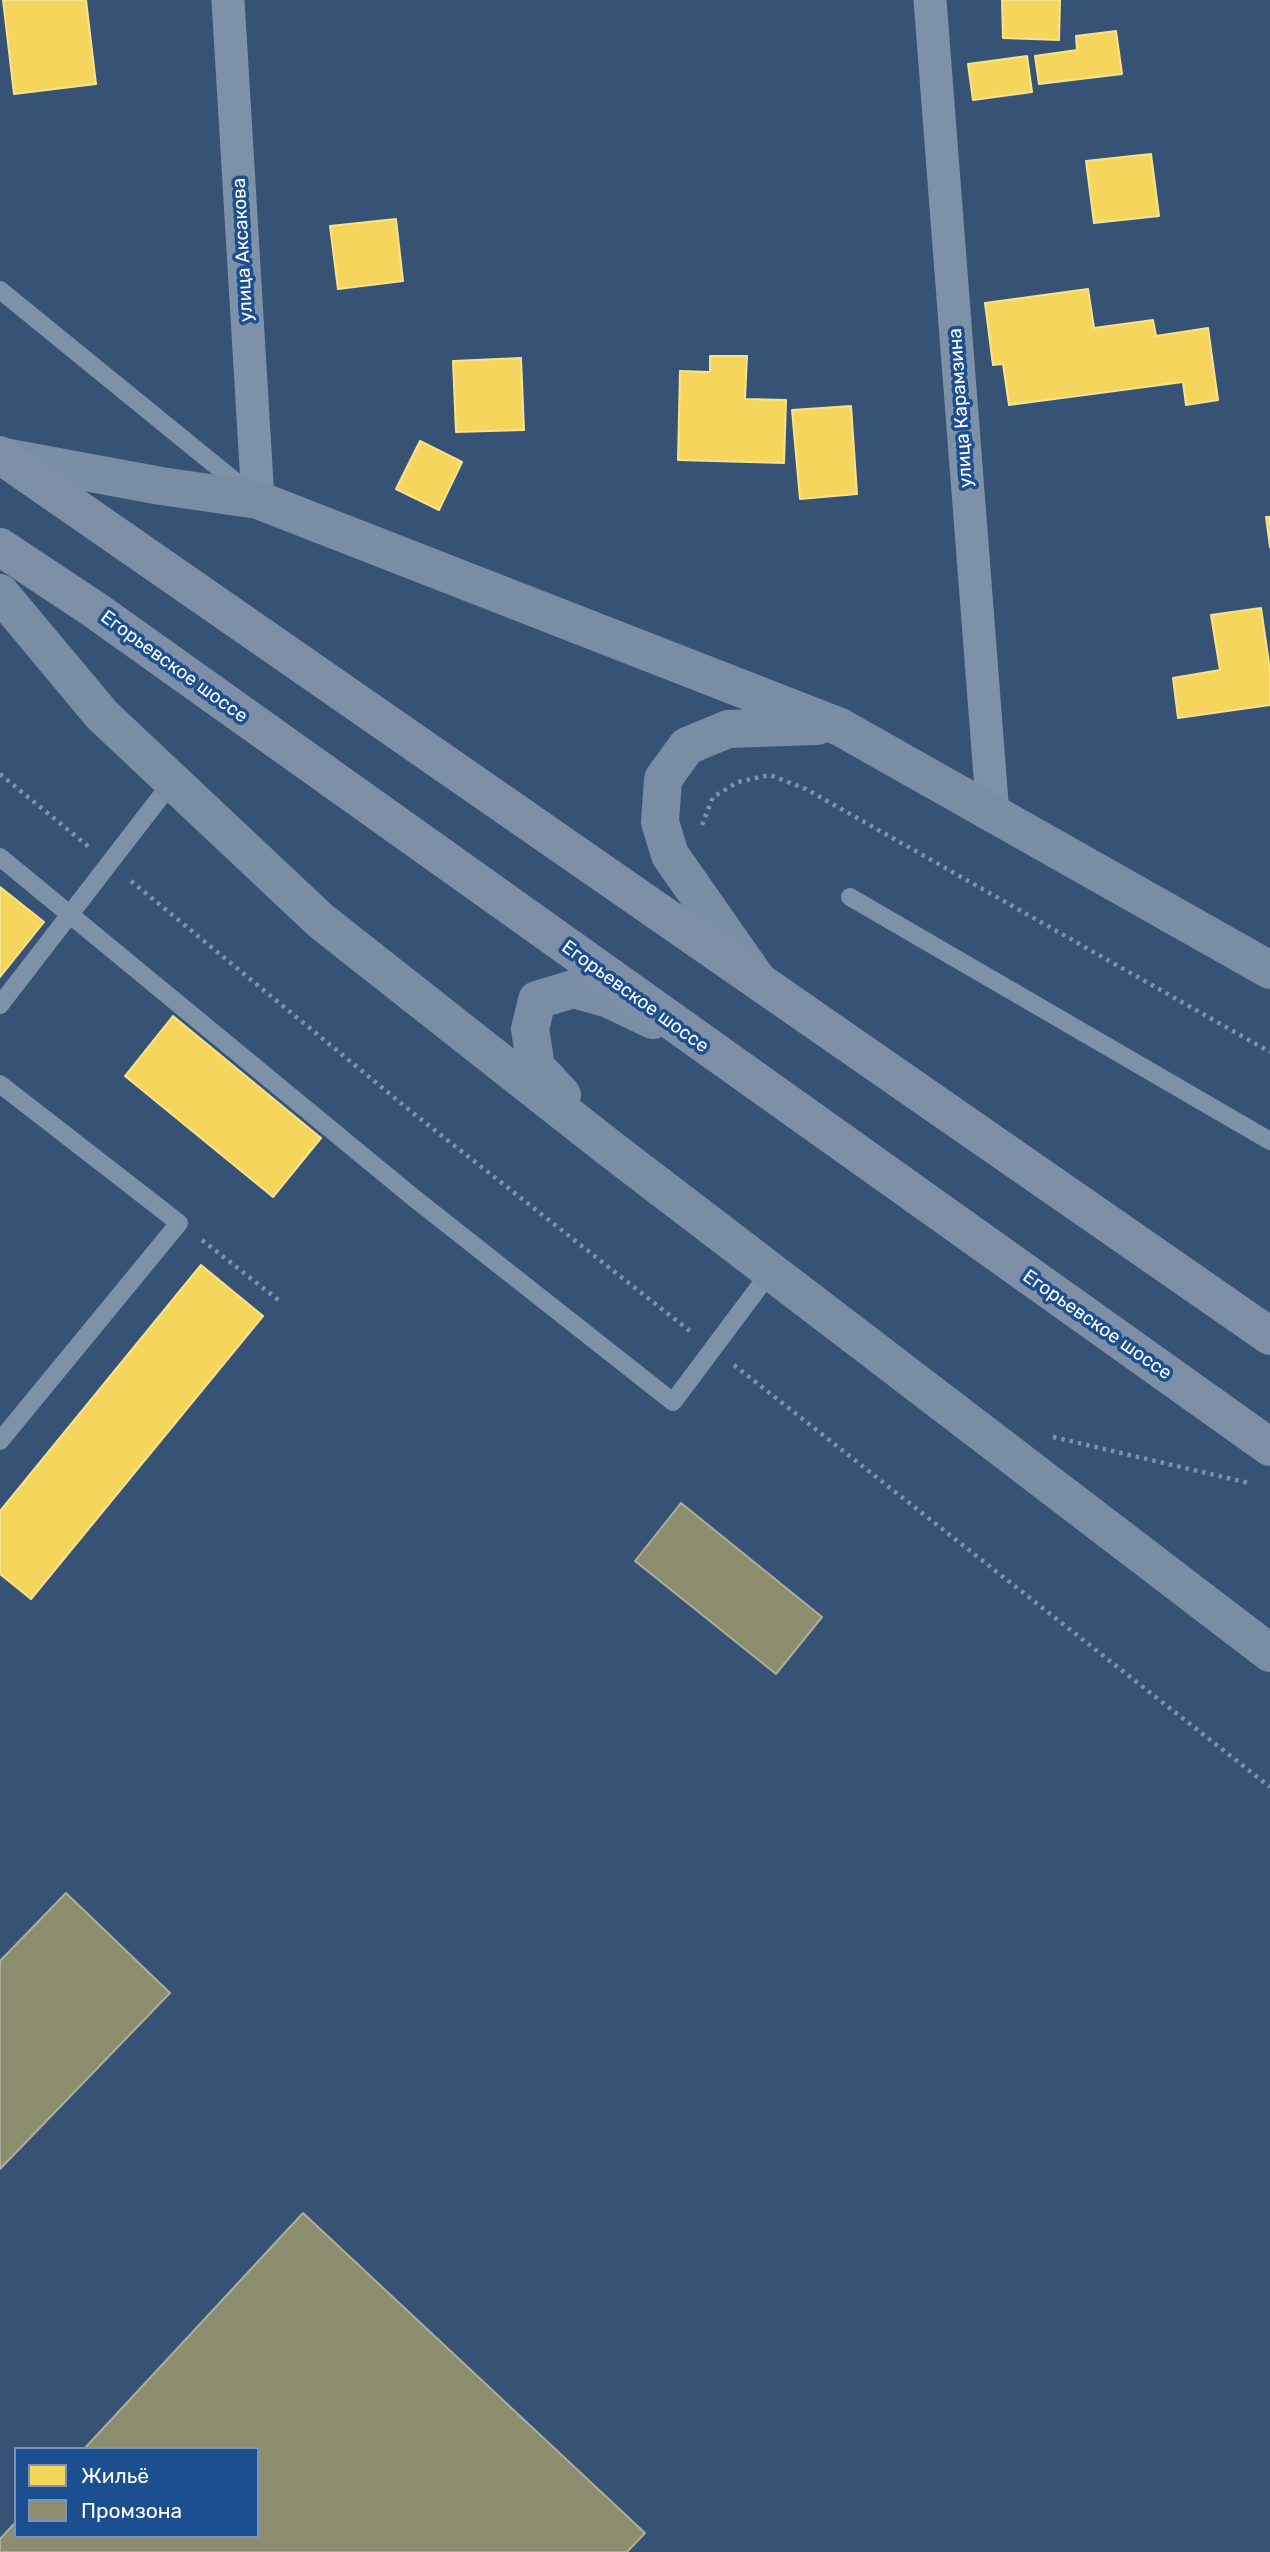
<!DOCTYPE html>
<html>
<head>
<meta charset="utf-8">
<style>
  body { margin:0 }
  #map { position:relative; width:1270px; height:2552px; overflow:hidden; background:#365274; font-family:Rubik,sans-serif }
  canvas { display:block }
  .legend { position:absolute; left:14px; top:2447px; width:245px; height:91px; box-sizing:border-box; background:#1b4f8f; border:2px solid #7695bc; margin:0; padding:9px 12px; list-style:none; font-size:21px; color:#fff }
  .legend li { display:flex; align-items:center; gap:14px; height:35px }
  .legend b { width:35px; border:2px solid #7695bc }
</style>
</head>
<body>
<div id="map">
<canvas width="1270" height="2552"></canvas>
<ul class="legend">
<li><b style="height:19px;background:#f6d55c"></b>Жильё</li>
<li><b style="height:19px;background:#8c8c6e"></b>Промзона</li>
</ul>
</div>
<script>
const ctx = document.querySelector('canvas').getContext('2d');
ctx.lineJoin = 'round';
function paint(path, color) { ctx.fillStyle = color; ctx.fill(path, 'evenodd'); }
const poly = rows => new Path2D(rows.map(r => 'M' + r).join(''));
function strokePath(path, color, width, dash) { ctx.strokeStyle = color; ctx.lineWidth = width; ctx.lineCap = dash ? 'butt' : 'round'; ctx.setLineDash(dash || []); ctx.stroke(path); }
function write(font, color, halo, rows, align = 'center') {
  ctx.font = font + ' Rubik,sans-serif'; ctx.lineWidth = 7; ctx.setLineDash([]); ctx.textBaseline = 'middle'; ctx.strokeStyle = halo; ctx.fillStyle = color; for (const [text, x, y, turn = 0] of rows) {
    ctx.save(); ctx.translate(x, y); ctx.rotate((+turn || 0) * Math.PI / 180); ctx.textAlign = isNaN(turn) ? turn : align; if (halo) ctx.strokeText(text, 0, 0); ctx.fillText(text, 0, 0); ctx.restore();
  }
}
const homes = poly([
  [3,0,86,0,96,84,14,94,3,0],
  [1002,0,1060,0,1059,40,1003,38,1002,0],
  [1116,31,1122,74,1039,84,1035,56,1077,50,1076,36,1116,31],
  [1027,56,1032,92,973,100,968,64,1027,56],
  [1151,154,1159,216,1094,223,1086,161,1151,154],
  [396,219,403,281,338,289,330,226,396,219],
  [1088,289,1094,328,1153,320,1156,336,1208,328,1218,400,1186,405,1183,382,1009,405,1003,364,993,365,985,303,1088,289],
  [710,356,747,356,745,399,786,400,784,463,678,460,680,371,710,372,710,356],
  [521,358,524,430,456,432,453,361,521,358],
  [851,406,857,494,800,499,792,410,851,406],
  [420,441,462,462,439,510,396,489,420,441],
  [1266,517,1270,517,1270,547,1266,517],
  [1261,608,1270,670,1270,705,1178,718,1173,678,1220,670,1211,615,1261,608],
  [0,887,44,922,0,977,0,887],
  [173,1016,321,1138,273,1197,125,1076,173,1016],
  [201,1265,263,1316,31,1599,0,1574,0,1511,201,1265]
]);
paint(homes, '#f6d55c');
strokePath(homes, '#f9e28d', 2);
const industry = poly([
  [681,1503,822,1617,776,1674,635,1561,681,1503],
  [66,1893,170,1993,0,2169,0,1961,66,1893],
  [303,2213,645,2533,627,2552,0,2552,0,2539,16,2522,16,2536,257,2536,257,2449,84,2449,303,2213]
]);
paint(industry, '#8c8c6e');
strokePath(industry, '#aeae9a', 2);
strokePath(poly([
  [0,774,89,847],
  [702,825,713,797,738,782,770,775,806,789,1270,1052],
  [131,881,413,1113,691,1332],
  [202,1240,281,1302],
  [734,1365,1270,1787],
  [1053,1437,1249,1483]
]), '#7d92a8', 4.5, [3.5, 5]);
strokePath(poly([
  [0,290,247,491],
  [0,857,414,1198,673,1402,771,1271],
  [850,897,1270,1141],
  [0,1005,172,782],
  [0,1084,179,1223,0,1441]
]), '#7d92a8', 18);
strokePath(poly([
  [228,0,258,500],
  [930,0,993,815]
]), '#7d92a8', 33);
strokePath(poly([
  [4,457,161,486,258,500,840,727,1270,970],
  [0,593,102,715,321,921,608,1147,1270,1653],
  [756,978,670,855,660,822,663,779,687,746,728,729,817,726],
  [562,1095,536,1067,530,1029,537,1000,573,989,609,999,653,1020]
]), '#798da4', 38);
strokePath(poly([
  [0,455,1270,1336],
  [0,547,95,610,1270,1447]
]), '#7d8ea7', 38);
write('19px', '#fff', '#1b4f8f', [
  ["улица Аксакова",243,250,-93],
  ["улица Карамзина",961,408,-94],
  ["Егорьевское шоссе",174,667,36],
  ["Егорьевское шоссе",635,997,36],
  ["Егорьевское шоссе",1097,1325,35]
]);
</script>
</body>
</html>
